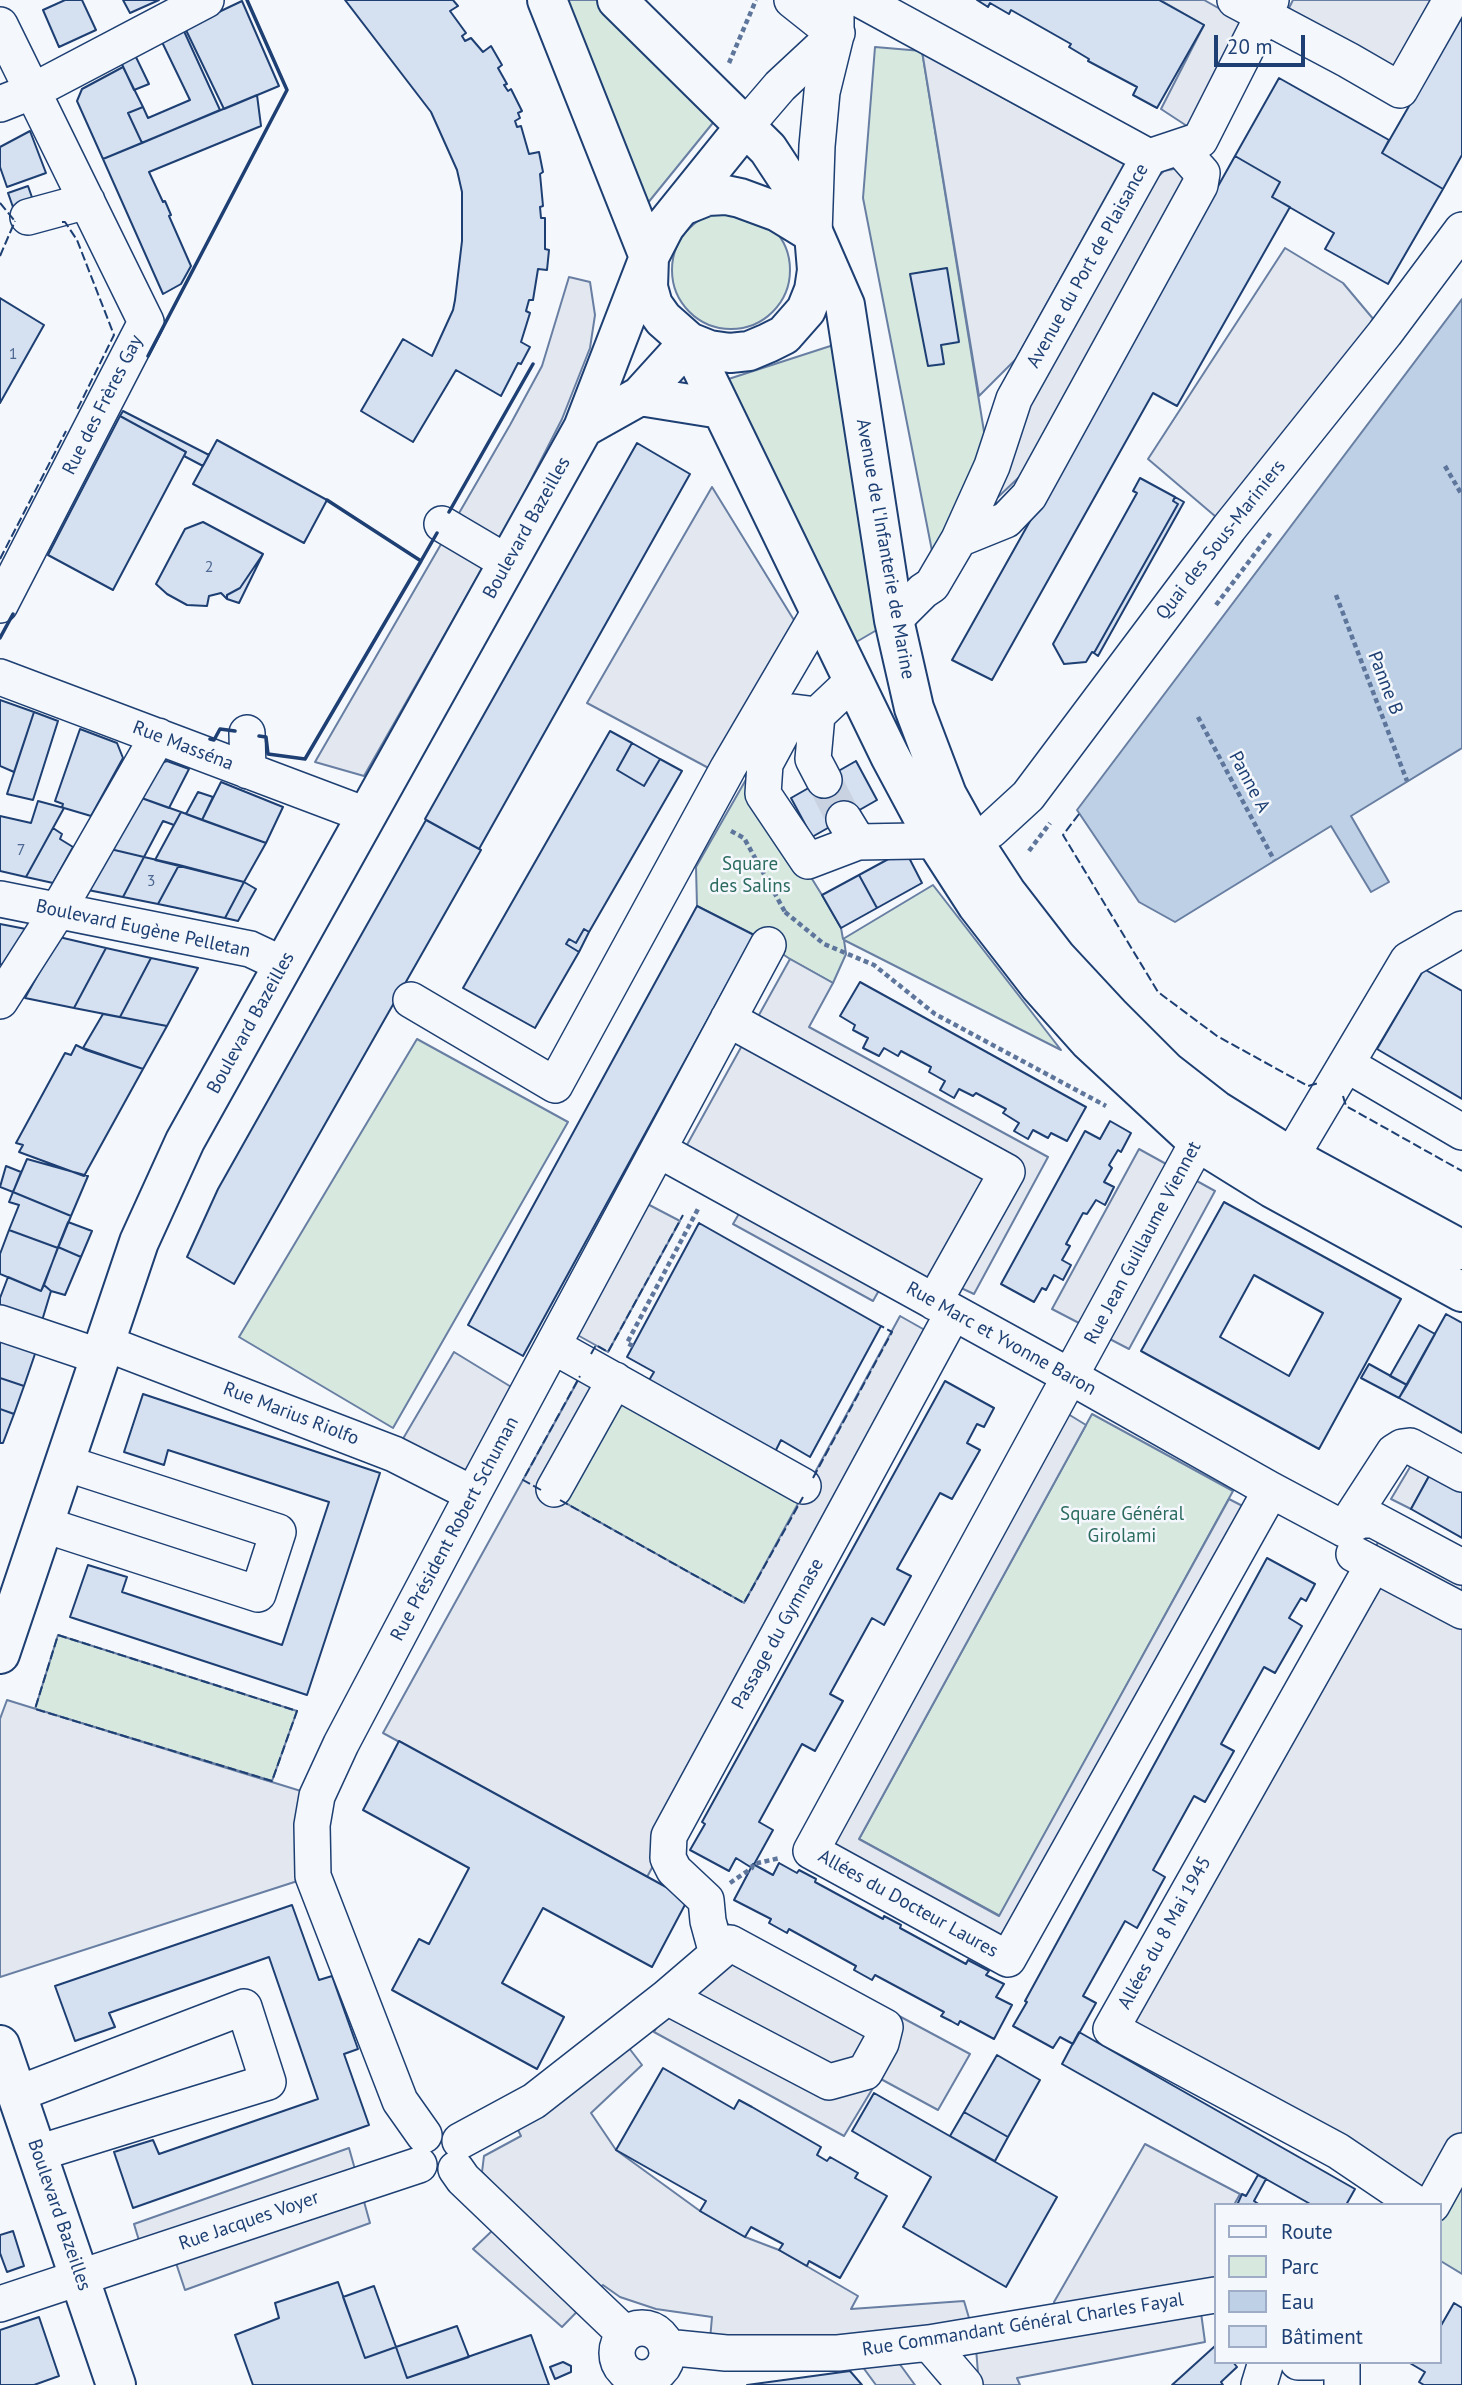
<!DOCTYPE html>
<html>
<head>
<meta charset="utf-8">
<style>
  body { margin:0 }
  #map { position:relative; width:1462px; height:2385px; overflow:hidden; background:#f4f7fb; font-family:"PT Sans",sans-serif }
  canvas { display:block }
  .legend { position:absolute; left:1214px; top:2203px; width:228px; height:161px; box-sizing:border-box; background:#f4f7fb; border:2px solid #9eadc5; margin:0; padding:9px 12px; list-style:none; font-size:21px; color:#1d3f73 }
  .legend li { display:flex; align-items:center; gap:14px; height:35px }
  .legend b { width:35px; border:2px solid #9eadc5 }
  .scale { position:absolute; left:1214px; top:35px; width:91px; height:32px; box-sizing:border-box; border:4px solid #1d3f73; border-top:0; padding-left:9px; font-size:21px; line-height:24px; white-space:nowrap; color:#1d3f73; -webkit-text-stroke:5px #f4f7fb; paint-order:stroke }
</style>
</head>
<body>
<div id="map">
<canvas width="1462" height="2385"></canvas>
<ul class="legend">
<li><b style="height:9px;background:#f4f7fb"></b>Route</li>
<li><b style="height:19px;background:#d7e8df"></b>Parc</li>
<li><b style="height:19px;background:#bed0e5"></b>Eau</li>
<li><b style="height:19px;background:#d5e0f0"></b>Bâtiment</li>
</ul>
<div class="scale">20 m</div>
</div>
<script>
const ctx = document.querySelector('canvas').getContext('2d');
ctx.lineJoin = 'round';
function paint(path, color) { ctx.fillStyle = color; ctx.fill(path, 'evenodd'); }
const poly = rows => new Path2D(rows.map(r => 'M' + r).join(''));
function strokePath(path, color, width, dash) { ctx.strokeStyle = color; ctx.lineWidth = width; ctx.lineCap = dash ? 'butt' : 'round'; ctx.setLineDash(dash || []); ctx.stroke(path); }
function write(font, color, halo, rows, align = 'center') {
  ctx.font = font + ' "PT Sans",sans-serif'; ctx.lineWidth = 5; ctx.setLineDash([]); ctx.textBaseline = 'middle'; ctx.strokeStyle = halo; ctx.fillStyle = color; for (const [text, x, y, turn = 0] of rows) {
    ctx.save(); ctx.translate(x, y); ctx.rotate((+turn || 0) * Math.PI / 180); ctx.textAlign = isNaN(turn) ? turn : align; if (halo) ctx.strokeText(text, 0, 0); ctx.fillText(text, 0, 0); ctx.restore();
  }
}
const green = poly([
  [547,0,617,0,725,108,634,220,547,0],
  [875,47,922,51,988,456,933,556,863,198,875,47],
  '672 270a59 59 0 1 1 118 0a59 59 0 1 1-118 0Z',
  [852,339,894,620,839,652,710,385,852,339],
  [748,776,822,895,841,928,843,939,933,885,1061,1050,844,940,846,954,833,983,790,959,754,935,697,906,696,867,748,776],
  [417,1039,568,1122,393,1428,239,1337,417,1039],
  [617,1396,802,1499,744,1603,560,1500,617,1396],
  [1092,1414,1233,1491,1000,1916,859,1839,1092,1414],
  [58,1635,297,1711,272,1781,35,1709,58,1635],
  [1462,2151,1462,2274,1439,2260,1439,2205,1462,2151]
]);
paint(green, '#d7e8df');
strokePath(green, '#687fa3', 2);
const parking = poly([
  [1160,0,1204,0,1245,23,1190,128,1161,109,1204,25,1160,0],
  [1293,0,1441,0,1396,79,1288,10,1293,0],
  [922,51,969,79,1124,164,1016,359,979,396,922,51],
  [1183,167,1186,190,1034,463,996,499,1017,420,1146,188,1164,171,1183,167],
  [1285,248,1343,283,1385,333,1229,528,1148,459,1285,248],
  [569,277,590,282,595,315,590,348,562,419,514,513,364,776,315,762,510,425,542,366,569,277],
  [712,487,797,625,716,772,587,703,712,487],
  [790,959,833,983,809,1027,1048,1157,974,1294,946,1281,887,1276,873,1301,733,1224,747,1200,678,1161,790,959],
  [1139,1149,1215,1191,1129,1349,1052,1309,1139,1149],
  [634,1197,680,1221,608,1352,563,1327,634,1197],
  [900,1316,939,1338,647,1877,383,1733,581,1375,617,1396,560,1500,744,1603,900,1316],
  [454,1352,526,1396,473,1494,394,1454,454,1352],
  [1055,1406,1086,1425,859,1839,999,1916,1229,1499,1258,1514,1008,1959,811,1851,1055,1406],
  [1416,1457,1434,1467,1411,1509,1391,1499,1416,1457],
  [1387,1526,1462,1567,1462,2151,1432,2205,1111,2029,1387,1526],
  [7,1700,317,1796,313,1876,0,1977,0,1719,7,1700],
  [720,1920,970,2054,938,2110,879,2078,844,2136,654,2032,720,1920],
  [619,2035,642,2065,591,2113,616,2150,700,2211,745,2237,779,2250,858,2296,851,2309,964,2301,974,2335,1055,2322,1054,2302,1145,2144,1240,2194,1234,2205,1215,2205,1215,2295,1199,2298,1205,2342,1017,2378,1020,2385,979,2385,975,2336,888,2348,915,2385,876,2385,851,2351,709,2351,712,2317,656,2309,620,2297,603,2285,562,2327,473,2249,516,2208,482,2172,484,2156,521,2136,510,2114,619,2035],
  [349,2148,370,2223,185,2290,171,2248,144,2257,134,2224,349,2148]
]);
paint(parking, '#e3e8f0');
strokePath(parking, '#687fa3', 2);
const water = poly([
  [1462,299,1462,748,1351,816,1389,882,1371,892,1331,826,1175,922,1139,902,1077,810,1462,299]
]);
paint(water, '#bed0e5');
strokePath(water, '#687fa3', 2);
const building = poly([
  [65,0,82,0,96,30,59,47,43,10,65,0],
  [123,0,159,0,130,13,123,0],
  [345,0,453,0,458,6,450,11,466,33,462,36,465,41,471,38,483,52,491,46,502,65,498,68,507,84,504,85,508,91,511,89,522,111,518,113,520,118,515,121,517,127,521,126,529,154,539,152,543,172,540,174,543,206,540,207,541,218,545,218,545,249,549,250,547,270,538,269,533,300,529,300,526,311,530,313,521,342,530,347,521,364,518,363,501,396,456,370,413,442,361,411,403,339,432,356,453,310,455,300,462,241,462,192,457,170,431,112,345,0],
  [977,0,1159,0,1204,25,1157,108,1133,95,1137,87,1088,61,1089,59,1069,47,1071,44,1011,10,1009,14,990,3,988,7,977,0],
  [242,1,279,86,224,109,185,28,242,1],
  [1462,14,1462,155,1443,189,1382,153,1462,14],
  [183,29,220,110,142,143,128,113,143,107,148,118,190,100,161,40,183,29],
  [134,53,149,84,134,90,120,60,134,53],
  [123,67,143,107,128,113,142,143,103,159,77,101,82,89,123,67],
  [1279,78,1389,140,1382,153,1443,189,1388,284,1325,249,1334,233,1272,197,1280,182,1235,156,1279,78],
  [257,95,261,126,149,172,163,202,165,201,171,215,169,216,191,266,181,284,163,294,103,159,257,95],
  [30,131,46,173,7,187,0,167,0,147,30,131],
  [1235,156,1280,182,1272,197,1290,207,1177,406,1153,393,992,680,952,660,1235,156],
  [28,186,34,203,14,210,8,193,28,186],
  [947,268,959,342,941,345,944,364,928,366,910,274,947,268],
  [0,298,44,325,0,403,0,298],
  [123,411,209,455,203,466,184,456,186,452,120,416,123,411],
  [120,416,186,452,113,590,48,555,120,416],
  [217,440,327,500,304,543,193,484,217,440],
  [637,443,690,474,479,849,425,819,637,443],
  [1140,478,1175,497,1173,501,1178,504,1094,653,1092,652,1086,662,1064,664,1053,644,1137,493,1133,491,1140,478],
  [1175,497,1184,502,1098,656,1094,653,1178,504,1173,501,1175,497],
  [203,522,263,554,240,588,227,595,227,599,221,593,209,596,207,606,187,605,167,594,156,584,185,529,203,522],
  [263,554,239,603,227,599,227,595,240,588,263,554],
  [0,700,34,712,14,772,0,766,0,700],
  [34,712,58,721,33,800,7,794,34,712],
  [80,729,117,743,123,758,91,816,64,808,62,807,63,804,55,801,80,729],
  [610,731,632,743,617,770,644,786,660,759,682,771,589,932,584,929,576,943,569,939,566,944,579,952,535,1028,463,988,610,731],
  [632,743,660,759,644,786,617,770,632,743],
  [167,761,189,769,169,808,136,796,153,766,167,761],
  [856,761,877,800,812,837,791,798,856,761],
  [221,782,283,807,266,843,202,820,221,782],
  [198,792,213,797,202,820,186,814,198,792],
  [136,796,181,812,174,825,163,821,144,857,106,848,136,796],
  [38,801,64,808,26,877,0,871,0,816,31,823,38,801],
  [181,812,266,843,244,882,155,860,181,812],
  [426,820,481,850,234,1284,187,1257,218,1189,426,820],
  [53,828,62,834,60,839,73,847,53,883,26,877,53,828],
  [106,848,144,857,123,897,83,889,106,848],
  [905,850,922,883,877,908,859,875,905,850],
  [144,857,179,865,158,904,123,897,144,857],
  [179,865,244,882,225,918,158,904,179,865],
  [859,875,877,908,841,928,822,895,859,875],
  [244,882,256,889,238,921,225,918,244,882],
  [697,906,754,935,523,1356,468,1325,697,906],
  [0,924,26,929,5,966,0,964,0,924],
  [584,929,589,932,579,952,566,944,569,939,576,943,584,929],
  [59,937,106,948,74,1008,25,998,59,937],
  [106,948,151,958,120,1017,74,1008,106,948],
  [151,958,198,968,167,1026,120,1017,151,958],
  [1424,969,1462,991,1462,1099,1377,1049,1424,969],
  [860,982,1086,1107,1067,1141,1051,1133,1048,1138,1033,1130,1028,1139,1014,1131,1019,1123,1003,1113,1006,1109,976,1093,973,1096,959,1089,954,1098,940,1090,945,1081,929,1072,931,1067,901,1051,898,1056,884,1048,879,1056,863,1048,868,1038,853,1030,855,1025,840,1016,860,982],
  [103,1014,167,1026,143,1069,83,1048,103,1014],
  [76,1045,86,1050,143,1069,84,1176,19,1152,23,1145,16,1143,65,1053,71,1055,76,1045],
  [1110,1121,1131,1133,1121,1152,1118,1150,1109,1165,1112,1168,1104,1182,1114,1187,1105,1205,1096,1200,1087,1214,1083,1213,1066,1244,1070,1246,1062,1260,1071,1265,1063,1280,1054,1275,1046,1290,1042,1288,1034,1302,1001,1284,1085,1131,1100,1139,1110,1121],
  [27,1159,88,1176,71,1216,13,1192,27,1159],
  [6,1166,21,1172,13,1192,0,1187,6,1166],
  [13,1192,71,1216,58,1248,9,1230,19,1205,9,1202,13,1192],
  [1224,1202,1401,1299,1319,1449,1141,1351,1224,1202],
  [1254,1275,1323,1313,1289,1376,1220,1337,1254,1275],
  [68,1222,92,1231,81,1257,58,1247,68,1222],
  [699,1223,881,1326,810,1457,781,1440,775,1452,648,1382,654,1372,627,1357,699,1223],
  [9,1230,58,1248,41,1291,0,1274,0,1254,9,1230],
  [58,1247,81,1257,65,1295,51,1291,44,1285,58,1247],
  [8,1277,41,1291,44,1285,51,1291,41,1324,0,1308,0,1298,8,1277],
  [1446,1314,1462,1323,1462,1433,1399,1398,1446,1314],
  [1419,1325,1435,1334,1407,1385,1390,1376,1419,1325],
  [0,1338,36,1351,24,1386,0,1378,0,1338],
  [1369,1364,1407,1385,1399,1398,1361,1378,1369,1364],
  [0,1378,24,1386,14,1414,0,1409,0,1378],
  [945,1381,994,1408,984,1427,977,1424,967,1443,980,1450,952,1499,940,1493,897,1569,911,1576,884,1625,872,1618,830,1694,843,1701,815,1751,802,1744,759,1822,773,1830,752,1868,736,1858,729,1871,690,1850,705,1824,702,1822,945,1381],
  [143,1394,380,1473,307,1695,70,1617,88,1565,127,1577,122,1592,282,1645,329,1502,168,1450,164,1465,124,1452,143,1394],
  [0,1409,14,1414,3,1443,0,1443,0,1409],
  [1434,1467,1462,1483,1462,1538,1411,1509,1434,1467],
  [1267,1558,1315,1584,1306,1601,1301,1598,1289,1618,1302,1626,1275,1673,1264,1667,1221,1744,1234,1751,1205,1802,1194,1796,1153,1870,1165,1877,1137,1928,1125,1921,1083,1996,1096,2003,1073,2044,1060,2037,1053,2048,1013,2026,1027,2002,1025,2001,1267,1558],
  [399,1741,688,1899,652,1967,543,1908,502,1983,564,2017,537,2069,392,1990,419,1939,429,1944,469,1868,363,1810,399,1741],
  [779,1863,797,1873,799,1870,816,1879,815,1882,883,1919,884,1916,901,1925,900,1928,966,1964,968,1960,989,1971,986,1975,1004,1984,996,1997,1012,2005,994,2039,960,2021,958,2025,951,2021,941,2016,944,2012,875,1975,872,1980,854,1970,856,1966,789,1929,787,1933,769,1923,771,1919,734,1900,753,1864,773,1875,779,1863],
  [292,1905,319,1980,332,1976,358,2049,344,2054,369,2125,133,2208,114,2152,153,2140,159,2154,318,2099,269,1957,109,2013,115,2027,75,2041,55,1986,292,1905],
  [1079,2032,1355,2189,1346,2205,1312,2205,1062,2064,1079,2032],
  [997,2055,1040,2080,1008,2137,964,2112,997,2055],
  [663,2068,734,2109,739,2100,752,2107,821,2147,817,2155,827,2161,830,2157,858,2173,855,2178,887,2196,840,2278,809,2261,807,2266,779,2250,783,2244,751,2227,745,2237,700,2211,706,2201,616,2150,663,2068],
  [874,2093,1057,2197,1006,2287,903,2227,931,2177,852,2131,874,2093],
  [964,2112,1008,2137,995,2161,950,2136,964,2112],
  [1258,2175,1266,2179,1254,2201,1260,2205,1237,2205,1242,2194,1246,2196,1258,2175],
  [13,2231,24,2266,7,2272,0,2253,0,2235,13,2231],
  [338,2282,365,2358,396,2347,407,2378,531,2335,549,2385,253,2385,235,2335,279,2318,275,2303,338,2282],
  [374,2286,396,2347,365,2358,343,2297,374,2286],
  [1454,2303,1462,2308,1462,2385,1424,2385,1419,2382,1425,2372,1408,2362,1439,2362,1439,2329,1454,2303],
  [39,2317,59,2376,34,2385,0,2385,0,2330,39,2317],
  [457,2326,469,2357,407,2378,396,2347,457,2326],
  [1215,2346,1215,2362,1233,2362,1237,2367,1221,2382,1223,2385,1172,2385,1215,2346],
  [563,2362,571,2366,571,2372,555,2379,550,2367,563,2362],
  [850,2371,862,2385,747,2385,850,2371]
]);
paint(building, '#d5e0f0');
strokePath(building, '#1d3f73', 2);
strokePath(poly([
  [824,780,844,819]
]), '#c9d2e0', 35, [35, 18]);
const minor = poly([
  [792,0,836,35],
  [861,0,1149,157],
  [1235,0,1348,60,1400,90,1451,0],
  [0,25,146,322,0,605],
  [0,104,33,91,206,0],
  [744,128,780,86,837,33],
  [28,217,87,201],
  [814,234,817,146,822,92,836,35,836,0],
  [442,524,508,563],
  [959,539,1006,520,1029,496,1200,185,1202,173,1179,147],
  [894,620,923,591,932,585,959,539,992,466,1014,399,1149,157,1200,140,1271,0],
  [0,677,366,815],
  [817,715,793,712,765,764,763,794,808,861,858,842],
  [247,733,248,771],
  [824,780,813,759,817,715,853,681],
  [844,819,858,842,972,840,991,830,1028,796,1229,528,1385,333,1462,230],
  [0,899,250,949,284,965],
  [411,1000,555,1085,728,768,820,611],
  [0,1001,57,912,158,736],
  [728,1019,1007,1172,934,1302],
  [1346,1064,1462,1132],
  [1212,1116,811,1851,1008,1959,1271,1490],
  [659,1150,1071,1377,1271,1490,1344,1529],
  [1276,1182,1408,960,1462,929],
  [0,1323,101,1357],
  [105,1343,394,1454,473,1494],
  [553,1346,803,1486],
  [554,1489,615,1380],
  [45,1525,258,1594,278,1532,65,1463],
  [1344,1529,1394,1452,1402,1447,1410,1446,1462,1474],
  [1344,1529,1361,1520,1374,1520,1462,1567],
  [1354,1554,1462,1611],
  [1373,1565,1111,2029,1338,2151,1418,2205],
  [717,1954,708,1921,706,1900,674,1870,668,1858,669,1836,953,1313],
  [17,2094,244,2007,268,2082,38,2153],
  [424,2135,400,2101,313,1876,312,1825,317,1796,341,1744,473,1494,768,945],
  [460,2141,534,2101,667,1997,829,2082,865,2072,881,2043,885,2027,730,1943,667,1997],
  [456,2169,463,2179,625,2334],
  [1432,2205,1462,2151],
  [0,2304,419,2165],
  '617 2353a25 25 0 1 1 50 0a25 25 0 1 1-50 0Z',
  [929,2343,965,2385],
  [666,2347,726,2353,838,2353,929,2343,1215,2295],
  [1298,2362,1321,2362],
  [1259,2385,1266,2362],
  [1342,2385,1342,2362]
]);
const major = poly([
  [547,0,649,257],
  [617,0,768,149,791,184,814,234,817,270,814,290,806,310,784,335,768,343,749,351,730,353,709,350,689,342,663,319,653,305,648,287,649,257,665,226,744,128],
  [682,206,707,196,726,195,740,198,778,212,814,234],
  [814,234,845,305,894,620,914,708,947,795,972,840,1006,892,1057,958,1110,1015,1166,1071,1216,1110,1291,1157,1462,1250],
  [689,342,890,756,935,840,977,905,1039,985,1089,1041,1198,1142,1272,1188,1462,1292],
  [640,396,721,409],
  [583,428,640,396,689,342],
  [0,1654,139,1242,185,1141,583,428,649,257],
  [0,2045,116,2385]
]);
strokePath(minor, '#1d3f73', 38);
strokePath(major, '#1d3f73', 42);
strokePath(poly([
  [729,63,756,0],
  [1445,466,1462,495],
  [1336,595,1407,781],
  [1216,605,1272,531],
  [1198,717,1274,860],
  [731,831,744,838,785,912],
  [1029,851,1050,823],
  [785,912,824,944,874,965,935,1014,1106,1106],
  [633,1346,627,1343,698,1209],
  [730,1883,752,1868,753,1864,780,1858]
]), '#5e769c', 4.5, [5, 3.5]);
strokePath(minor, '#f4f7fb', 35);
strokePath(major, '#f4f7fb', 38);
strokePath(poly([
  [0,203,14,220],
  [62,222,65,222,77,240,114,335,77,410],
  [0,256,15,221],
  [0,559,66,431],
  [1079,814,1063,835,1158,992,1217,1036,1308,1086,1319,1083],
  [1343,1096,1346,1106,1462,1171],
  [591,1354,596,1345,608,1352,683,1215],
  [813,1478,892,1332,881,1326],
  [541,1490,523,1480,580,1376],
  [560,1500,744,1603,803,1497],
  [58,1635,297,1711,272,1781,35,1709,58,1635]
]), '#1d3f73', 2, [9, 3.5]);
strokePath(poly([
  [148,356,287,90,247,0],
  [449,512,533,364],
  [421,561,437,533],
  [0,638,13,614],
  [259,736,266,737,268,754,305,759,421,561,327,500],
  [210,739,214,740,220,729,235,731]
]), '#1d3f73', 3.5);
write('16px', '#4b6792', null, [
  ["1",13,354],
  ["2",209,567],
  ["7",21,850],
  ["3",151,881]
]);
write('19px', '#1d3f73', '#f4f7fb', [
  ["Avenue du Port de Plaisance",1088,266,-61],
  ["Rue des Frères Gay",103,405,-63],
  ["Boulevard Bazeilles",527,528,-61],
  ["Quai des Sous-Mariniers",1221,540,-52],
  ["Avenue de l'Infanterie de Marine",885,549,80],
  ["Panne B",1385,683,69],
  ["Rue Masséna",183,746,21],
  ["Panne A",1249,782,62],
  ["Boulevard Eugène Pelletan",143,929,12],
  ["Boulevard Bazeilles",251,1023,-61],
  ["Rue Jean Guillaume Viennet",1143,1243,-62],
  ["Rue Marc et Yvonne Baron",1001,1339,29],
  ["Rue Marius Riolfo",291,1414,21],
  ["Rue Président Robert Schuman",455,1529,-62],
  ["Passage du Gymnase",778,1634,-61],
  ["Allées du Docteur Laures",908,1904,29],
  ["Allées du 8 Mai 1945",1165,1933,-61],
  ["Boulevard Bazeilles",59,2215,71],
  ["Rue Jacques Voyer",249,2221,-19],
  ["Rue Commandant Général Charles Fayal",1023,2325,-9]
]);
write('19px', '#2c6c60', '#f4f7fb', [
  ["Square",750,865],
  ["des Salins",750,887],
  ["Square Général",1122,1515],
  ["Girolami",1122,1537]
]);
</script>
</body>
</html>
